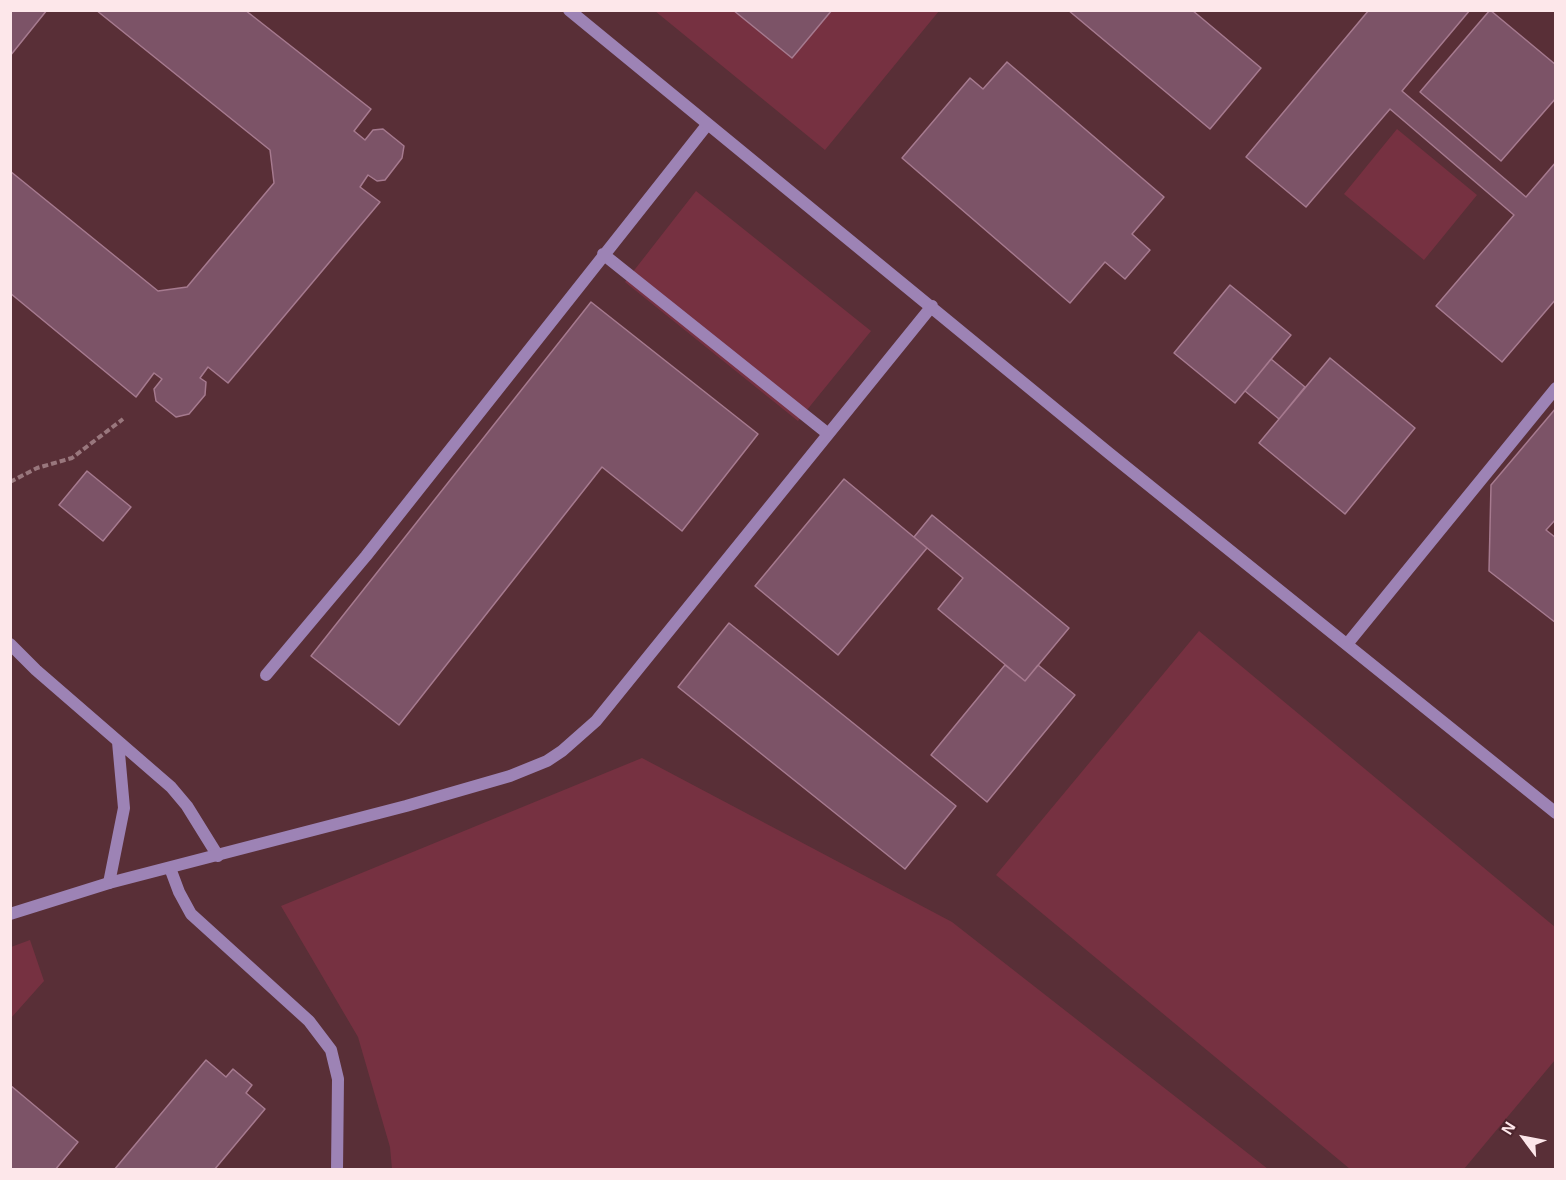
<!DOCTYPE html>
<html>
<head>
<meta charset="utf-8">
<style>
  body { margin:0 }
  #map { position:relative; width:1566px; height:1180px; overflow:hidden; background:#592f37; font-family:Helvetica,sans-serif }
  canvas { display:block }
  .frame { position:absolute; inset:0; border:12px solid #fde7ea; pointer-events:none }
  .north { position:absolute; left:1494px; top:1108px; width:60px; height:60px; -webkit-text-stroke:4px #4d252d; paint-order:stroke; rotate:302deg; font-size:16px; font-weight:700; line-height:24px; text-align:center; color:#fde7ea }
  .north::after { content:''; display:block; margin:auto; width:21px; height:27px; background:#fde7ea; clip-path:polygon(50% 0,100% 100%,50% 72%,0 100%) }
</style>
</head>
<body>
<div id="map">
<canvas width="1566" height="1180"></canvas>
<div class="frame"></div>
<div class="north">N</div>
</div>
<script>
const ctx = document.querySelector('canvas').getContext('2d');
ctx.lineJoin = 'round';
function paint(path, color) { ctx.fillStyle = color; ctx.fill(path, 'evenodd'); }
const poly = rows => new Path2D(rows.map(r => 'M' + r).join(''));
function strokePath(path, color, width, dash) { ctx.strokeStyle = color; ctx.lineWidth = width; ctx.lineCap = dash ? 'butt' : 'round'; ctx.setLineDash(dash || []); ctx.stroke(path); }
paint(poly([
  [655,11,939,11,825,150],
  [1397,129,1477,195,1424,260,1344,194],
  [696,191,871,331,798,421,625,282],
  [1199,631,1555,927,1555,1060,1464,1169,1350,1169,996,875],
  [642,758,952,922,1268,1169,392,1169,390,1147,358,1037,281,906],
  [30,940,44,981,11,1018,11,947]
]), '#763141');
const building = poly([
  [10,10,47,10,10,56,10,10],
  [96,10,245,10,371,109,354,131,365,140,373,130,383,129,404,146,402,158,385,180,377,181,368,175,360,187,380,202,228,383,208,367,200,378,206,382,205,395,189,414,176,417,156,401,154,389,162,379,154,373,136,397,10,293,10,171,158,291,187,287,274,183,270,150,96,10],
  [733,10,832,10,792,58,733,10],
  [1068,10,1192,10,1261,68,1210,129,1068,10],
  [1369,10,1470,10,1402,91,1526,197,1556,162,1556,299,1502,362,1436,306,1514,215,1390,109,1306,207,1246,157,1369,10],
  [1490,10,1556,65,1556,98,1501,161,1420,92,1490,10],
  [1007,62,1164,197,1132,234,1150,250,1125,279,1105,262,1070,303,902,158,970,78,983,89,1007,62],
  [1230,285,1291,335,1235,403,1174,353,1230,285],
  [591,302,758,434,682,531,602,467,399,725,311,656,591,302],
  [1330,358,1415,428,1345,514,1259,443,1330,358],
  [1271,359,1305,387,1279,419,1245,391,1271,359],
  [1556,408,1556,519,1546,530,1556,538,1556,623,1489,571,1491,485,1556,408],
  [87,471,131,507,103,541,59,505,87,471],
  [844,479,927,548,838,655,755,586,844,479],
  [932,515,1069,628,1025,681,938,609,963,578,914,537,932,515],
  [729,623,956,806,905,869,678,687,729,623],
  [1005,665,1025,681,1038,665,1075,695,987,802,931,755,1005,665],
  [206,1060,226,1077,233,1069,252,1085,246,1093,265,1109,214,1170,114,1170,206,1060],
  [10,1085,78,1142,55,1170,10,1170,10,1085]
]);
paint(building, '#7c5367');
strokePath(building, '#a67a8f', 1.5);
strokePath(poly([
  [10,482,37,468,72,458,123,419]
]), '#99777d', 4, [6, 3]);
strokePath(poly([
  [603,254,827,433],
  [1348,643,1556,388],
  [10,644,36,670,171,787,187,806,218,856],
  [266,675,366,556,707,125],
  [170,868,179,892,191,914,309,1021,331,1050,338,1079,337,1170],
  [109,883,124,808,118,742]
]), '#9d83b5', 12);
strokePath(poly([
  [569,10,1110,454,1556,813],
  [10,914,109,883,406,806,510,776,547,761,562,751,596,721,932,306]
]), '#9d83b5', 12);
</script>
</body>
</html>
